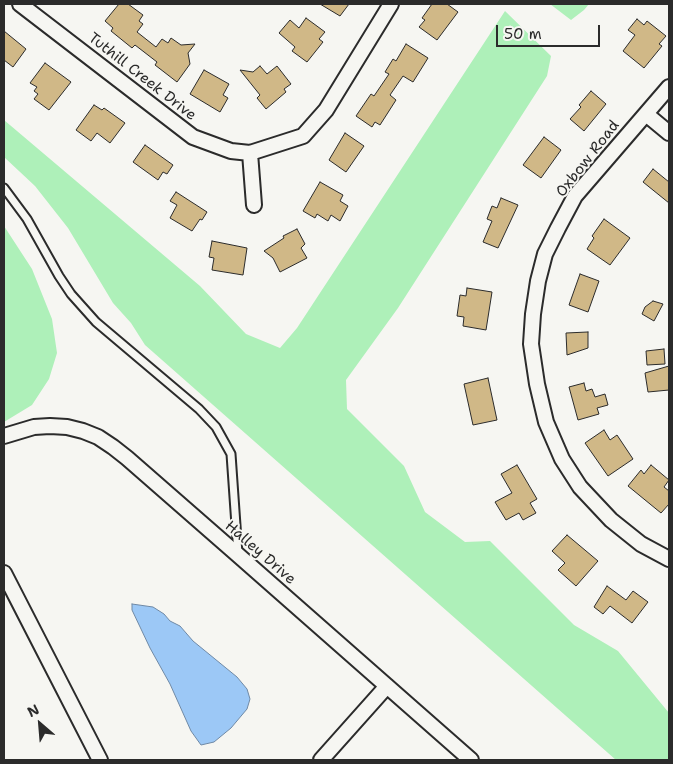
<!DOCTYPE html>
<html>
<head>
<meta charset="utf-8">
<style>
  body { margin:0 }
  #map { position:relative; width:673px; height:764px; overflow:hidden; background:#f6f6f2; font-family:"Shantell Sans",sans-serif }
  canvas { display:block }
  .frame { position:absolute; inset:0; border:5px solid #2b2b2b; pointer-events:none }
  .north { position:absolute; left:15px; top:699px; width:50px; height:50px; -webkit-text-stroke:4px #f6f6f2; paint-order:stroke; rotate:333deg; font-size:14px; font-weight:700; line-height:20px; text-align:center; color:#2b2b2b }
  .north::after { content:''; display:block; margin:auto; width:18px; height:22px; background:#2b2b2b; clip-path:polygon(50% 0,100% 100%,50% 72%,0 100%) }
  .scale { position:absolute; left:496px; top:25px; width:104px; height:22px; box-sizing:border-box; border:2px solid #2b2b2b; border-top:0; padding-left:6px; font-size:15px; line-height:18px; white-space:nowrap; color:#2b2b2b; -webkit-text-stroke:4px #f6f6f2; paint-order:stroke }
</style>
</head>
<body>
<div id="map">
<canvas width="673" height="764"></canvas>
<div class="frame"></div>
<div class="north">N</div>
<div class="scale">50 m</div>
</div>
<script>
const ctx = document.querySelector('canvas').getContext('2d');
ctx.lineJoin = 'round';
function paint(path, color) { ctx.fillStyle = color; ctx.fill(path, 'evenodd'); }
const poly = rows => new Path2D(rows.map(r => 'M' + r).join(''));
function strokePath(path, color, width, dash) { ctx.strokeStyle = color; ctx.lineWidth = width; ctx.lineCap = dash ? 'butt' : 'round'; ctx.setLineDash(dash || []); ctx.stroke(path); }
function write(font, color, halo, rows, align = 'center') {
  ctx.font = font + ' "Shantell Sans",sans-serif'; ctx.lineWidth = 4; ctx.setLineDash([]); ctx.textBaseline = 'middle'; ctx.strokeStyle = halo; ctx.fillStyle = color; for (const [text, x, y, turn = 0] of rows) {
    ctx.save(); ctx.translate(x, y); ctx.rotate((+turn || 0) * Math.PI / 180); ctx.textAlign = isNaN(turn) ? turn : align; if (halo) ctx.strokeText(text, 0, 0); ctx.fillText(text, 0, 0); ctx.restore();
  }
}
paint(poly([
  [550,4,589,4,584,10,571,20],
  [505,11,551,56,547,76,398,308,346,380,347,409,404,466,425,512,465,542,490,541,574,625,618,651,669,713,669,760,616,760,145,345,131,323,113,303,68,228,35,186,4,157,4,120,200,286,246,334,280,348,297,328],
  [4,226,32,269,52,319,57,353,49,379,32,405,4,422]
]), '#aef0b9');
const water = poly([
  [132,604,153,607,164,614,170,621,180,626,193,641,237,677,247,689,250,699,247,709,231,728,214,742,201,745,191,731,170,684,150,648,132,610,132,604]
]);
paint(water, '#9cc8f6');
strokePath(water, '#6f89a5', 1);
const building = poly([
  [119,4,128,4,143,15,139,21,143,24,137,32,156,47,162,39,168,43,171,38,181,45,195,44,188,53,190,64,177,82,155,65,157,62,135,45,132,48,111,31,113,28,105,21,119,4],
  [320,4,349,4,340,16,320,4],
  [432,4,447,4,458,12,437,40,419,27,425,20,422,18,432,4],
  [306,18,325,32,319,39,323,42,307,62,292,51,295,47,279,33,290,20,299,28,306,18],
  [637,19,644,25,647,21,666,36,659,44,662,46,644,68,623,51,635,35,628,30,637,19],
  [4,31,26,49,13,67,4,60,4,31],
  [406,44,428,58,413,82,403,76,390,95,396,100,380,125,375,122,372,127,356,116,371,94,374,96,389,74,385,72,393,59,396,61,406,44],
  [45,63,71,82,49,110,34,99,38,94,34,91,37,87,30,83,45,63],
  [260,66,267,74,277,66,291,84,284,89,286,92,266,109,257,98,260,95,240,70,253,72,260,66],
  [204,70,229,84,223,95,228,98,220,112,190,94,204,70],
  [591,91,606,104,584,131,570,119,581,107,579,105,591,91],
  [94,105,102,110,104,108,125,123,110,143,97,133,91,141,76,130,94,105],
  [345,133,364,146,346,172,329,160,345,133],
  [544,137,561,150,541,178,523,165,544,137],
  [145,145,173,165,167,174,163,172,158,180,133,162,145,145],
  [653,169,669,182,669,203,643,182,653,169],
  [320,182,343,195,340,201,348,206,340,221,331,215,328,221,317,214,315,218,303,211,320,182],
  [176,192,207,212,202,220,200,219,192,231,170,218,177,205,170,201,176,192],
  [501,198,518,205,498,248,483,242,492,221,487,219,492,206,497,208,501,198],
  [604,219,630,238,610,265,587,249,594,238,592,236,604,219],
  [297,229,305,244,301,248,307,258,280,272,273,258,264,251,284,238,283,236,297,229],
  [212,241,247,248,243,275,212,270,214,258,209,257,212,241],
  [580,274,599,281,588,312,569,305,580,274],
  [467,288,492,292,486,330,463,326,464,317,457,316,460,295,466,296,467,288],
  [653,301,663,304,654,321,642,314,645,307,653,301],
  [588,332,588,348,567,355,566,333,588,332],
  [664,349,665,364,647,365,646,351,664,349],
  [669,366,669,390,648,392,645,373,669,366],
  [488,378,497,420,473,425,464,384,488,378],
  [584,383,586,391,592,389,595,397,605,394,608,405,597,408,599,414,578,420,569,387,584,383],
  [604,430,610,440,617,435,633,459,608,476,585,443,604,430],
  [517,465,537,499,530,503,536,513,523,520,519,513,506,520,495,502,512,493,501,474,517,465],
  [651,465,669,480,664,487,669,491,669,504,661,513,628,486,641,470,644,474,651,465],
  [567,535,598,561,576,586,558,570,565,563,552,551,567,535],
  [607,586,626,600,633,591,648,602,632,623,610,606,603,614,594,607,607,586]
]);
paint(building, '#d0b887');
strokePath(building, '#2b2b2b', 1);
const lane = poly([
  [4,188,27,219,59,276,71,294,96,322,199,409,216,427,231,454,238,554]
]);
const street = poly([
  [20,4,193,137,231,151,250,153,303,136,326,110,391,4],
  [669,87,575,196,558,228,545,254,538,281,533,314,531,344,537,384,546,422,562,459,580,487,611,520,641,544,669,559],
  [646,114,669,133],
  [250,153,254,205],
  [4,436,34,427,50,426,67,427,83,431,98,437,113,447,127,458,238,555,471,760],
  [4,573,100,760],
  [321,760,387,686]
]);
strokePath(lane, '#2b2b2b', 11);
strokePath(street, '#2b2b2b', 18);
strokePath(lane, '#f6f6f2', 7);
strokePath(street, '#f6f6f2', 14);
write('15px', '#2b2b2b', '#f6f6f2', [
  ["Tuthill Creek Drive",142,77,38],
  ["Oxbow Road",588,159,-52],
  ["Halley Drive",260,553,41]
]);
</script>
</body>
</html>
